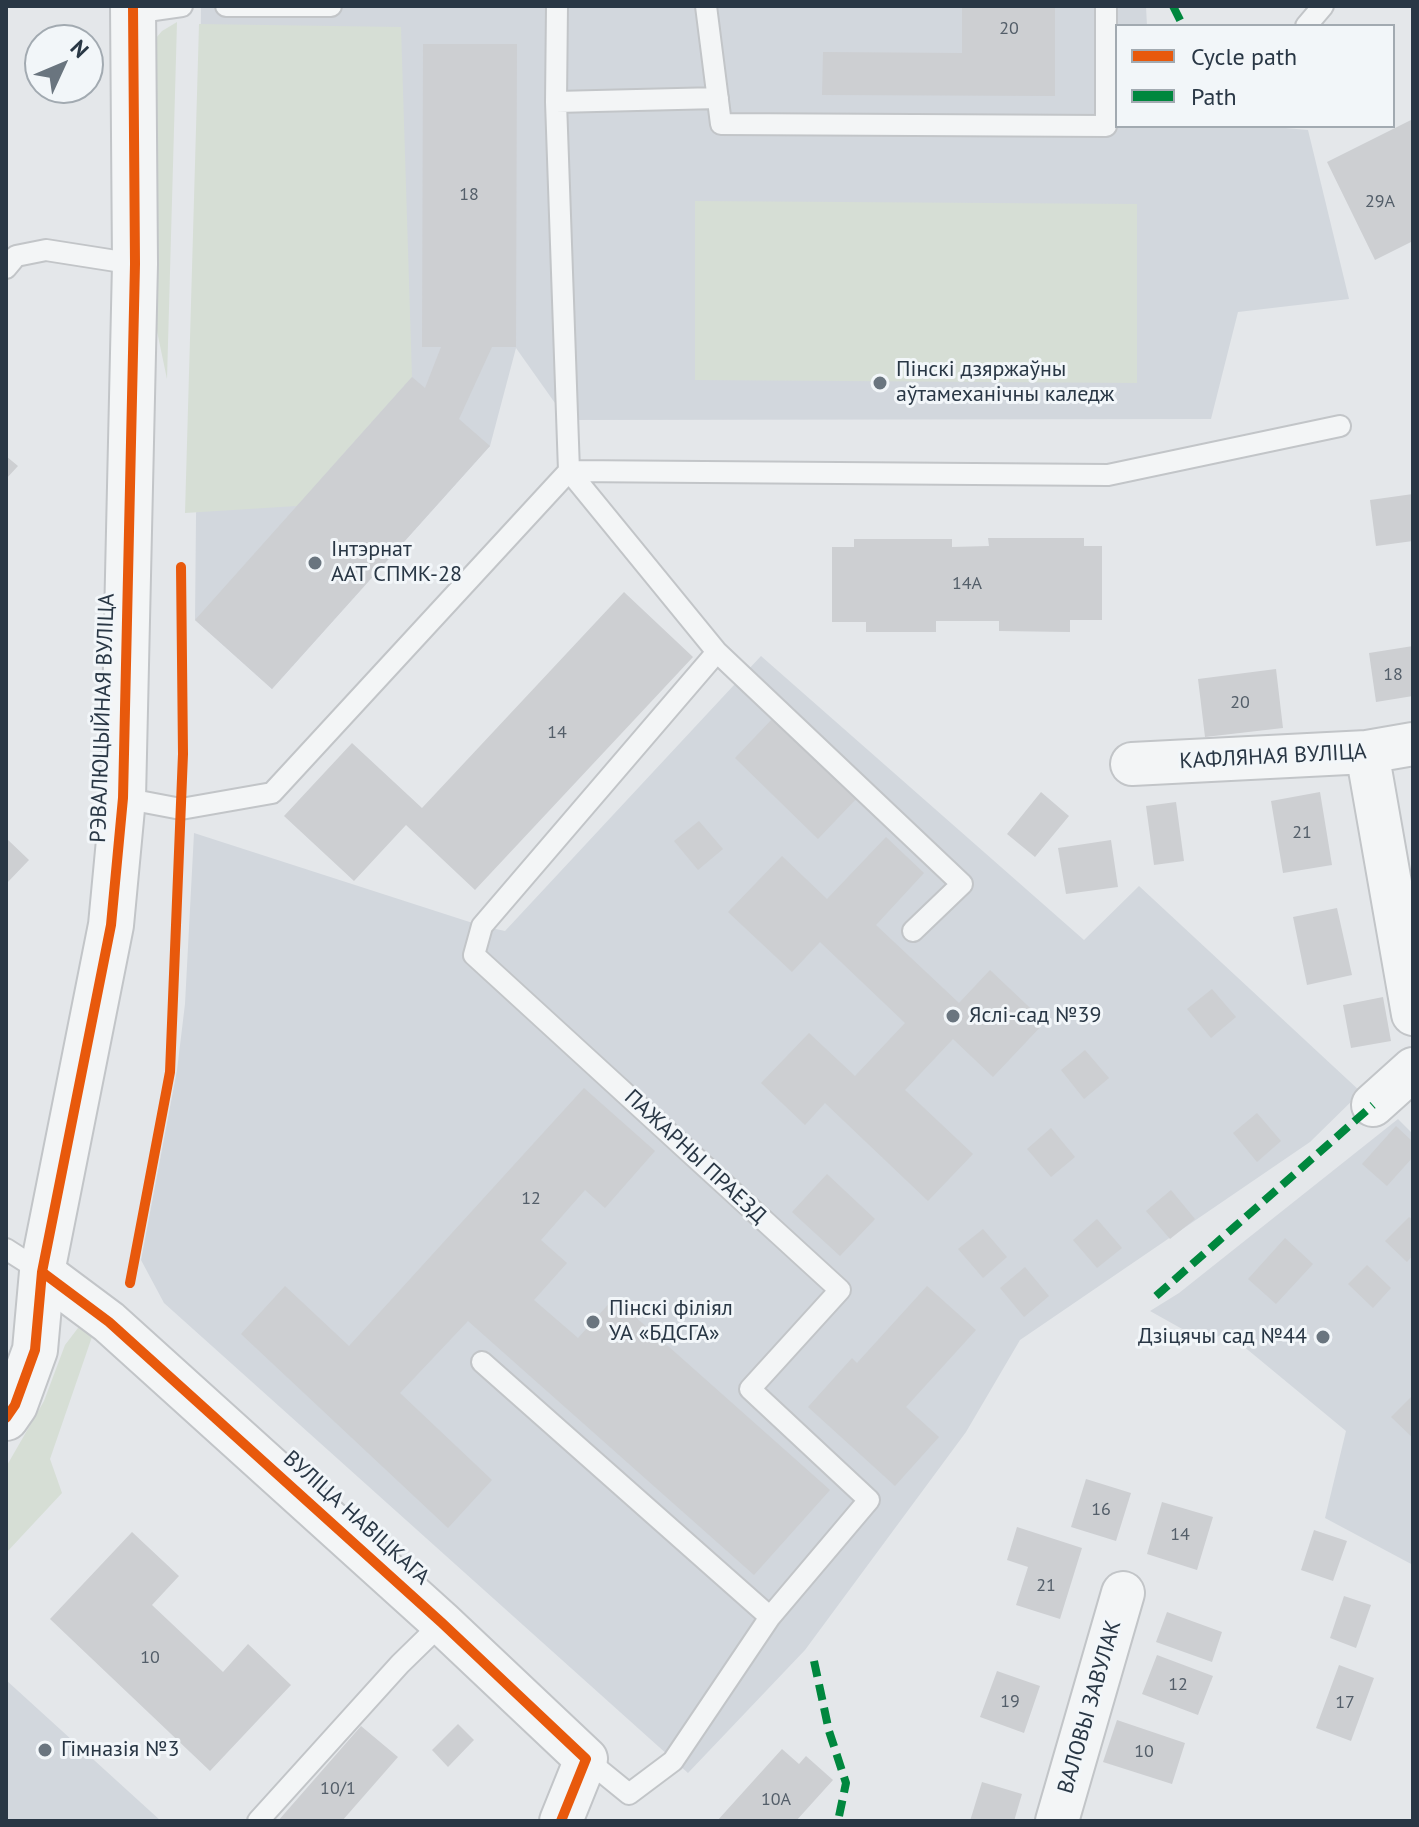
<!DOCTYPE html>
<html>
<head>
<meta charset="utf-8">
<style>
  body { margin:0 }
  #map { position:relative; width:1419px; height:1827px; overflow:hidden; background:#e4e7ea; font-family:"PT Sans",sans-serif }
  canvas { display:block }
  .frame { position:absolute; inset:0; border:8px solid #293745; pointer-events:none }
  .legend { position:absolute; left:1115px; top:24px; width:280px; height:104px; box-sizing:border-box; background:#f2f6f9; border:2px solid #a2aab1; margin:0; padding:10px 14px; list-style:none; font-size:24px; color:#293745 }
  .legend li { display:flex; align-items:center; gap:16px; height:40px }
  .legend b { width:40px; border:2px solid #a2aab1 }
  .north { position:absolute; left:24px; top:24px; width:80px; height:80px; box-sizing:border-box; background:#f2f6f9; border:2px solid #a2aab1; border-radius:50%; rotate:46deg; font-size:22px; font-weight:700; line-height:32px; text-align:center; color:#293745 }
  .north::after { content:''; display:block; margin:auto; width:28px; height:36px; background:#6a757f; clip-path:polygon(50% 0,100% 100%,50% 72%,0 100%) }
</style>
</head>
<body>
<div id="map">
<canvas width="1419" height="1827"></canvas>
<div class="frame"></div>
<ul class="legend">
<li><b style="height:10px;background:#e8590c"></b>Cycle path</li>
<li><b style="height:10px;background:#00873e"></b>Path</li>
</ul>
<div class="north">N</div>
</div>
<script>
const ctx = document.querySelector('canvas').getContext('2d');
ctx.lineJoin = 'round';
function paint(path, color) { ctx.fillStyle = color; ctx.fill(path, 'evenodd'); }
const poly = rows => new Path2D(rows.map(r => 'M' + r).join(''));
function strokePath(path, color, width, dash) { ctx.strokeStyle = color; ctx.lineWidth = width; ctx.lineCap = dash ? 'butt' : 'round'; ctx.setLineDash(dash || []); ctx.stroke(path); }
function write(font, color, halo, rows, align = 'center') {
  ctx.font = font + ' "PT Sans",sans-serif'; ctx.lineWidth = 6; ctx.setLineDash([]); ctx.textBaseline = 'middle'; ctx.strokeStyle = halo; ctx.fillStyle = color; for (const [text, x, y, turn = 0] of rows) {
    ctx.save(); ctx.translate(x, y); ctx.rotate((+turn || 0) * Math.PI / 180); ctx.textAlign = isNaN(turn) ? turn : align; if (halo) ctx.strokeText(text, 0, 0); ctx.fillText(text, 0, 0); ctx.restore();
  }
}
paint(poly([
  [201,6,1146,6,1147,26,1117,26,1117,126,1263,126,1308,130,1349,299,1238,312,1211,419,567,420,516,348,490,446,272,689,195,620],
  [761,656,1084,940,1139,886,1361,1092,1310,1142,1020,1340,966,1432,805,1650,688,1773,164,1303,141,1260,177,1070,185,1004,194,833,482,926,505,931],
  [1398,1119,1413,1134,1413,1565,1325,1518,1346,1431,1225,1331,1209,1344,1150,1311,1179,1293],
  [6,1680,161,1821,6,1821]
]), '#d2d7dd');
paint(poly([
  [177,22,167,379,154,317,151,44,162,31],
  [199,24,401,27,412,377,297,506,185,513],
  [695,201,1137,204,1137,383,695,380],
  [78,1328,94,1331,50,1459,62,1493,6,1553,6,1467,44,1401,65,1345]
]), '#d6ded5');
paint(poly([
  [962,6,1055,6,1055,96,822,95,823,52,962,53],
  [423,44,517,44,516,347,492,347,459,419,490,446,272,689,195,620,412,377,425,388,441,347,422,347],
  [1413,119,1413,241,1375,260,1327,162],
  [6,456,18,466,6,479],
  [1413,494,1413,541,1376,546,1370,500],
  [988,538,1084,538,1084,546,1102,546,1102,620,1070,620,1070,632,999,631,999,621,936,621,936,632,866,632,866,622,832,622,832,547,854,547,854,539,952,539,952,547,989,546],
  [624,592,693,657,475,890,406,825,354,881,284,816,352,743,422,808],
  [1413,646,1413,696,1376,702,1369,653],
  [1276,669,1283,728,1205,737,1198,679],
  [774,717,857,798,818,839,735,758],
  [1041,792,1069,816,1035,857,1007,834],
  [1320,792,1332,865,1283,873,1271,801],
  [1176,802,1184,861,1154,865,1146,806],
  [699,821,723,849,698,870,674,841],
  [886,837,924,873,876,925,959,1003,990,970,1045,1022,993,1077,953,1039,905,1090,973,1154,928,1201,825,1103,805,1125,761,1083,809,1033,855,1076,905,1023,820,942,792,972,728,912,782,856,827,899],
  [6,838,29,860,6,884],
  [1111,840,1118,887,1066,894,1058,848],
  [1337,908,1352,975,1307,985,1293,917],
  [1212,989,1236,1017,1211,1038,1187,1009],
  [1383,997,1391,1041,1351,1048,1343,1005],
  [1085,1050,1109,1078,1084,1099,1061,1070],
  [584,1088,655,1151,605,1208,585,1190,541,1240,567,1263,534,1300,578,1338,614,1298,830,1490,754,1575,468,1321,400,1393,492,1480,448,1528,241,1334,285,1286,349,1346],
  [1257,1113,1281,1141,1257,1162,1233,1133],
  [1396,1126,1413,1142,1413,1157,1387,1186,1362,1164],
  [1051,1128,1075,1157,1051,1177,1027,1149],
  [827,1174,875,1219,840,1256,792,1212],
  [1171,1190,1195,1219,1170,1239,1146,1211],
  [1409,1217,1413,1220,1413,1255,1407,1262,1385,1241],
  [1097,1219,1122,1248,1097,1268,1073,1240],
  [983,1229,1007,1257,983,1278,958,1249],
  [1285,1238,1313,1264,1276,1304,1248,1279],
  [1367,1265,1391,1288,1373,1308,1348,1284],
  [1025,1267,1049,1296,1024,1317,1000,1288],
  [927,1286,976,1330,906,1407,939,1437,895,1486,808,1407,852,1358,857,1363],
  [1413,1395,1413,1438,1391,1417],
  [1086,1479,1131,1493,1116,1541,1071,1527],
  [1162,1502,1213,1517,1197,1570,1147,1554],
  [1017,1527,1082,1548,1060,1619,1016,1605,1028,1567,1007,1560],
  [1314,1530,1347,1541,1333,1581,1301,1570],
  [132,1532,179,1576,152,1605,223,1672,248,1644,291,1685,210,1771,50,1619],
  [1344,1596,1371,1605,1356,1648,1330,1638],
  [1167,1612,1222,1632,1212,1662,1156,1642],
  [1157,1655,1213,1676,1198,1715,1142,1694],
  [1339,1665,1374,1678,1351,1741,1316,1728],
  [997,1671,1040,1686,1024,1733,980,1717],
  [1117,1720,1185,1743,1172,1784,1103,1762],
  [458,1724,474,1740,448,1767,432,1750],
  [361,1726,398,1757,342,1821,278,1821],
  [782,1749,799,1764,806,1756,833,1780,796,1821,717,1821],
  [982,1782,1022,1794,1014,1821,970,1821]
]), '#cdcfd2');
const service = poly([
  [226,6,331,6],
  [557,6,556,102,569,471,717,652,482,926,474,955,840,1290,750,1389,869,1500,770,1617,673,1761,629,1794,586,1759],
  [706,6,721,124,1106,126,1106,6],
  [133,13,182,6],
  [1306,26,1323,6],
  [556,102,718,98],
  [6,268,16,256,46,250,135,264],
  [717,652,962,884,913,931],
  [123,798,181,809,272,793,569,471,1108,475,1340,426],
  [6,1249,42,1272],
  [482,1362,770,1617],
  [258,1821,400,1664,442,1623]
]);
const minor = poly([
  [1367,752,1413,1014],
  [1132,764,1367,752,1413,744],
  [1373,1105,1413,1069],
  [42,1272,109,1322,442,1623,586,1759,561,1821],
  [1057,1821,1123,1593]
]);
const tertiary = poly([
  [6,1418,15,1405,35,1350,42,1272,111,925,123,798,135,264,133,6]
]);
strokePath(service, '#c2c5c8', 24);
strokePath(minor, '#c2c5c8', 46);
strokePath(tertiary, '#c2c5c8', 48);
strokePath(service, '#f3f5f6', 20);
strokePath(minor, '#f3f5f6', 42);
strokePath(tertiary, '#f3f5f6', 44);
strokePath(poly([
  [1173,6,1183,26],
  [1156,1296,1373,1105],
  [814,1661,829,1731,846,1783,838,1821]
]), '#00873e', 8, [16, 8]);
strokePath(poly([
  [42,1272,109,1322,442,1623,586,1759,561,1821],
  [130,1283,170,1072,183,754,181,567],
  [6,1418,15,1405,35,1350,42,1272,111,925,123,798,135,264,133,6]
]), '#e8590c', 10);
for (const [x, y, r, color] of [
  [880,383,8,"#6a757f"],
  [315,563,8,"#6a757f"],
  [953,1016,8,"#6a757f"],
  [593,1322,8,"#6a757f"],
  [1323,1337,8,"#6a757f"],
  [45,1750,8,"#6a757f"]
]) { const dot = new Path2D(); dot.arc(x, y, r, 0, 2 * Math.PI); ctx.fillStyle = color; ctx.fill(dot); strokePath(dot, '#f2f6f9', 3); }
write('18px', '#535e69', null, [
  ["20",1009,29],
  ["18",469,195],
  ["29А",1380,202],
  ["14А",967,584],
  ["18",1393,675],
  ["20",1240,703],
  ["14",557,733],
  ["21",1302,833],
  ["12",531,1199],
  ["16",1101,1510],
  ["14",1180,1535],
  ["21",1046,1586],
  ["10",150,1658],
  ["12",1178,1685],
  ["19",1010,1702],
  ["17",1345,1703],
  ["10",1144,1752],
  ["10/1",338,1789],
  ["10А",776,1800]
]);
write('22px', '#293745', '#f2f6f9', [
  ["Пінскі дзяржаўны",896,370],
  ["аўтамеханічны каледж",896,395],
  ["Інтэрнат",331,550],
  ["ААТ СПМК-28",331,575],
  ["Яслі-сад №39",969,1016],
  ["Пінскі філіял",609,1309],
  ["УА «БДСГА»",609,1334],
  ["Дзіцячы сад №44",1307,1337,"right"],
  ["Гімназія №3",61,1750]
], 'left');
write('22px', '#293745', '#f2f6f9', [
  ["РЭВАЛЮЦЫЙНАЯ ВУЛІЦА",103,718,-88],
  ["КАФЛЯНАЯ ВУЛІЦА",1273,757,-3],
  ["ПАЖАРНЫ ПРАЕЗД",695,1157,43],
  ["ВУЛІЦА НАВІЦКАГА",356,1518,42],
  ["ВАЛОВЫ ЗАВУЛАК",1090,1707,-74]
]);
</script>
</body>
</html>
